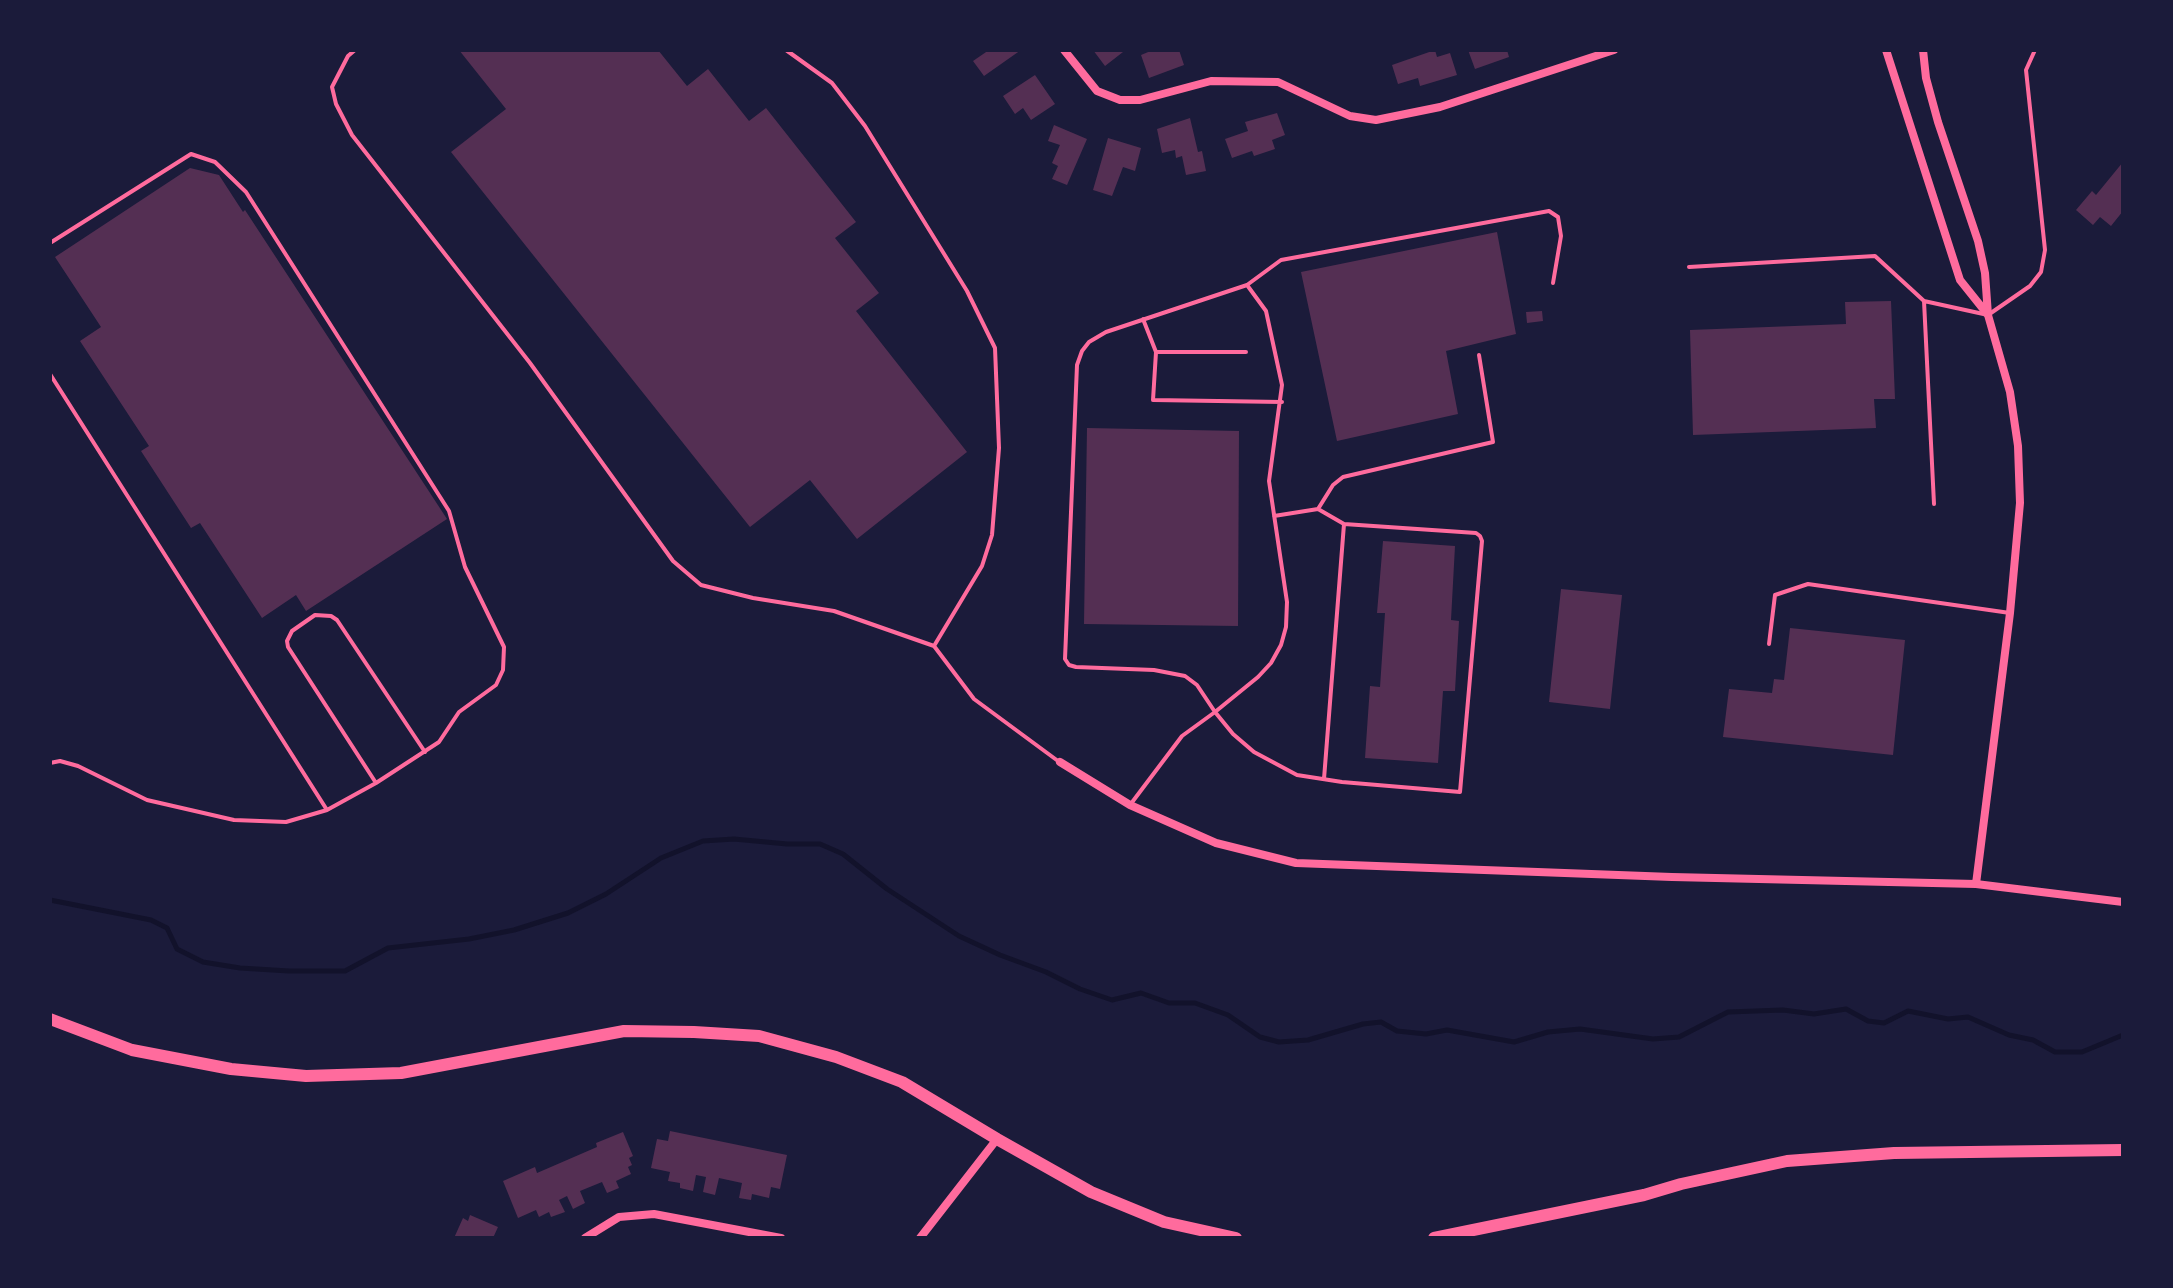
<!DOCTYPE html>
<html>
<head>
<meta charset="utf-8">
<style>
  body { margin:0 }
  #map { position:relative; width:2173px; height:1288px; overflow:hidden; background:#1b1b3a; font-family:Montserrat,sans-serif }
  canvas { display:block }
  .frame { position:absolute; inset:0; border:52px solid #1b1b3a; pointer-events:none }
</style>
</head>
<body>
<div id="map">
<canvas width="2173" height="1288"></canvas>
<div class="frame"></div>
</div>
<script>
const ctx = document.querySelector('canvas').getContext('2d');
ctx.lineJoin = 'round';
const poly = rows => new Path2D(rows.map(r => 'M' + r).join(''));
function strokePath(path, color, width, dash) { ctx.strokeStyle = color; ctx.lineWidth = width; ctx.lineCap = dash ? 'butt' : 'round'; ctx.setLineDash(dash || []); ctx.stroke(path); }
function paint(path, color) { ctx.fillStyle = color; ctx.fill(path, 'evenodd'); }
strokePath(poly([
  [50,900,151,920,167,928,177,949,203,962,240,968,289,971,345,971,388,948,469,939,514,930,568,913,606,894,661,858,703,841,734,839,787,844,820,844,843,854,887,889,959,936,1000,955,1046,972,1080,989,1112,1000,1141,993,1169,1003,1195,1003,1228,1015,1260,1037,1279,1042,1308,1040,1363,1024,1381,1022,1397,1031,1426,1034,1447,1030,1514,1042,1548,1032,1580,1029,1653,1039,1679,1037,1728,1012,1783,1010,1814,1014,1846,1009,1868,1021,1884,1023,1908,1011,1948,1019,1968,1017,2009,1035,2033,1040,2055,1052,2082,1052,2123,1035]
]), '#12122b', 5);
paint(poly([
  [459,50,658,50,687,86,708,69,749,121,766,108,856,222,835,238,879,293,856,311,967,452,857,539,810,480,750,527,451,152,506,109],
  [989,50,1021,50,984,76,973,61],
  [1093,50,1121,50,1123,52,1105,66],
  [1153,50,1179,50,1184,65,1149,78,1141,55],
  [1435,50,1437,57,1450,53,1457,75,1420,86,1418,78,1398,84,1392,65],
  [1468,50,1507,50,1509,57,1475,69],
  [1035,75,1055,104,1031,120,1023,108,1015,114,1003,96],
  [1277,113,1285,135,1272,140,1275,149,1254,156,1252,151,1232,158,1225,139,1248,131,1245,122],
  [1190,118,1198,152,1202,151,1206,171,1186,175,1182,156,1176,158,1175,150,1162,153,1157,129],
  [1054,125,1087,139,1067,185,1052,179,1058,166,1052,163,1060,145,1048,141],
  [1108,138,1141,148,1135,171,1123,167,1112,196,1093,190],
  [2123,162,2123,211,2111,226,2100,217,2093,225,2076,210,2092,191,2096,195],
  [190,168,219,175,243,212,245,210,447,519,306,611,296,595,262,618,200,523,191,528,141,451,149,446,80,341,101,327,55,257],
  [1497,232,1516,334,1446,351,1458,414,1337,441,1301,272],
  [1891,301,1895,399,1874,399,1876,428,1693,435,1690,330,1846,324,1845,302],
  [1542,311,1543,321,1527,323,1526,312],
  [1087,428,1239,431,1238,626,1084,624],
  [1383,541,1455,546,1451,620,1459,621,1455,691,1443,691,1438,763,1365,758,1370,686,1380,687,1385,613,1377,613],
  [1561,589,1622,595,1610,709,1549,702],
  [1790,628,1905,640,1893,755,1723,737,1729,689,1772,693,1774,679,1784,680],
  [670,1131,787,1155,780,1189,771,1187,769,1198,752,1194,751,1200,739,1198,742,1183,719,1178,715,1195,703,1192,706,1177,696,1175,693,1191,680,1188,680,1183,668,1181,670,1172,651,1168,657,1139,668,1141],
  [623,1132,633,1156,629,1158,632,1165,628,1167,631,1174,616,1181,619,1188,607,1193,602,1182,580,1191,585,1203,573,1209,567,1196,559,1200,565,1212,551,1217,549,1212,539,1217,536,1210,518,1218,503,1181,535,1167,537,1173,597,1147,596,1143],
  [470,1215,498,1227,493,1238,454,1238,463,1218,468,1221]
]), '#542f53');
strokePath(poly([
  [355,50,348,56,332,87,336,104,352,135,530,363,673,561,701,585,753,598,834,611,934,646,974,699,1058,761],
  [786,50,832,83,865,126,967,291,995,348,999,448,992,535,982,566,934,646],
  [50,243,191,154,215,162,246,192,449,511,465,567,504,647,503,670,496,685,459,712,439,742,376,783,327,810,286,822,234,820,147,800,78,766,60,761,50,763],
  [1689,267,1875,256,1924,301,1988,315,2030,286,2041,272,2045,250,2026,70,2035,50],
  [1247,285,1281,260,1549,211,1558,217,1561,236,1553,283],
  [1924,301,1934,504],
  [1143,319,1156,352,1153,400,1282,402],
  [1156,352,1246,352],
  [50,374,327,810],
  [1318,509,1333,485,1343,477,1493,442,1479,355],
  [1769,644,1775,595,1808,584,2010,613],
  [1324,779,1344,524],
  [376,783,288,647,287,641,292,631,315,615,331,616,337,620,425,752],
  [1130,805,1182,736,1215,712,1258,677,1271,663,1281,645,1286,627,1287,602,1269,481,1282,385,1266,311,1247,285,1106,332,1089,342,1082,351,1077,365,1065,659,1069,665,1076,667,1154,670,1185,676,1197,685,1215,712,1233,734,1254,752,1297,775,1342,782,1460,792,1482,541,1480,536,1476,533,1344,524,1318,509,1274,516]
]), '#ff6b9d', 4);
strokePath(poly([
  [1064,50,1097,91,1120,100,1140,100,1211,81,1278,82,1350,116,1376,120,1440,107,1614,50],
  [1886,50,1960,280,1988,315],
  [1923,50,1926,78,1938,122,1978,241,1985,273,1988,315,2010,392,2018,446,2020,503,2010,613,1976,884],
  [1060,762,1130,805,1216,843,1296,863,1672,877,1976,884,2123,902],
  [585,1238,619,1217,654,1214,781,1238],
  [920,1238,997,1139]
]), '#ff6b9d', 8);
strokePath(poly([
  [50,1019,132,1050,231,1069,306,1076,401,1073,624,1031,694,1032,759,1036,836,1057,902,1082,997,1139,1091,1192,1164,1222,1236,1238],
  [1434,1238,1644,1195,1681,1184,1787,1161,1894,1153,2123,1150]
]), '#ff6b9d', 12);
</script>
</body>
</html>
